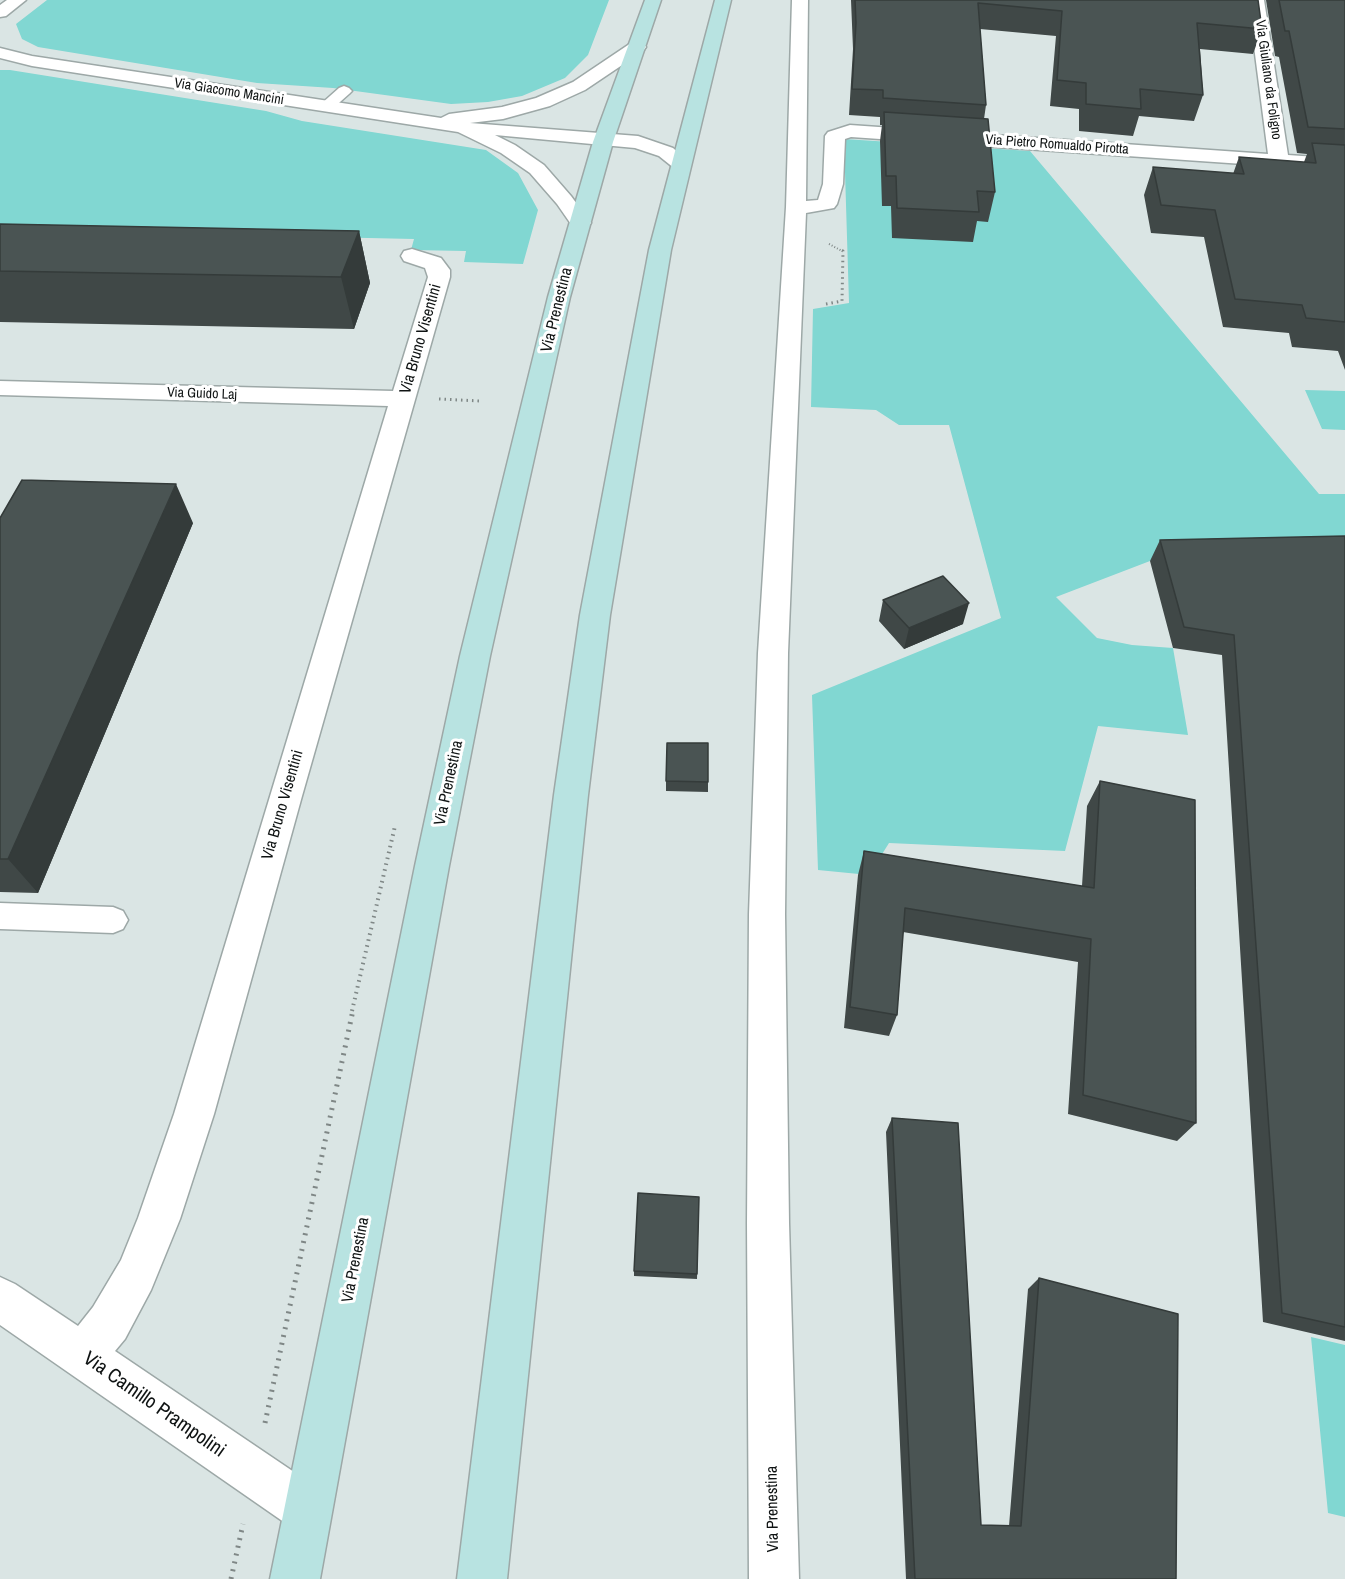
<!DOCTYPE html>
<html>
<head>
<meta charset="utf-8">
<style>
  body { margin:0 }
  canvas { display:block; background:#dae5e4 }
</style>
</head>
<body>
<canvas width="1345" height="1579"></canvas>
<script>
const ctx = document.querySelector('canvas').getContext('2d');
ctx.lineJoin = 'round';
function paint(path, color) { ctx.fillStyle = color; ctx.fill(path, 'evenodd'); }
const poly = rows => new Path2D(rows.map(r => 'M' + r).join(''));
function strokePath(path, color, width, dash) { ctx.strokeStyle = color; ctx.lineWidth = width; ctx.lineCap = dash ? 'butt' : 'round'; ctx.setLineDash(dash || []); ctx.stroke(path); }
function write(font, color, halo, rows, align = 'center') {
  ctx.font = font + ' "Archivo Narrow",sans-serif'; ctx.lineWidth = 6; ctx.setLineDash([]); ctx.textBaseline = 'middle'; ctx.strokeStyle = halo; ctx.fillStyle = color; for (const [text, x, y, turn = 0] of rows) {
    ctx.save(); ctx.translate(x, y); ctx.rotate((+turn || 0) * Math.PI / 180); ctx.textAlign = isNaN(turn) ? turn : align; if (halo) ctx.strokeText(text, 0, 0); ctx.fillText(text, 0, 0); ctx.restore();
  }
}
paint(poly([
  [47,0,609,0,588,55,565,78,522,96,488,102,451,104,333,88,257,83,38,47,22,39,16,24],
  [0,70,10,70,266,111,302,121,486,150,518,173,538,210,523,264,464,262,466,251,411,250,414,239,0,230],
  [844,139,1030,151,1319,494,1345,494,1345,540,1189,540,1150,561,1056,597,1097,638,1132,645,1173,648,1188,735,1098,726,1065,851,889,843,869,875,818,870,812,695,1001,618,949,425,899,425,876,410,811,407,813,309,849,303],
  [1305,390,1345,391,1345,430,1322,429],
  [1311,1337,1345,1345,1345,1517,1328,1513]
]), '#81d7d2');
const lane = poly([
  [344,86,349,88,352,91,349,94,331,110,321,110,318,107,321,104,339,88,344,86],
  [0,903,113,907,123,911,128,920,123,929,113,933,0,929,0,903]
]);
const street = poly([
  [7,0,26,0,6,16,0,17,0,5,7,0],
  [792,0,808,0,806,201,818,200,823,184,825,136,828,132,850,125,1268,154,1248,0,1264,0,1288,155,1345,159,1345,171,851,137,845,139,843,184,837,204,834,208,806,213,788,653,785,914,789,1223,799,1579,749,1579,747,1223,749,914,758,653,786,207,792,0],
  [637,42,643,43,646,47,643,51,585,90,550,106,503,119,470,123,638,136,673,148,691,164,688,168,674,168,659,156,635,148,495,135,515,145,544,165,571,196,591,223,587,227,580,229,573,227,557,204,530,173,501,153,458,132,32,66,0,58,0,48,32,56,441,118,449,114,502,107,536,98,573,82,631,43,637,42],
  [412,249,441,258,450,270,450,277,302,796,214,1114,180,1219,151,1290,125,1339,115,1351,325,1493,332,1510,325,1527,308,1534,291,1527,0,1325,0,1277,15,1284,78,1326,93,1307,121,1260,138,1218,174,1114,388,406,0,395,0,381,393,391,428,277,425,268,404,261,401,256,404,251,412,249]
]);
const secondary = poly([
  [645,0,661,0,613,142,570,297,490,656,449,866,320,1579,270,1579,415,866,460,656,548,297,593,142,645,0],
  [715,0,731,0,671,250,610,615,588,795,507,1579,457,1579,554,795,580,615,649,250,715,0]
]);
strokePath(lane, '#9da8a7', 3);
strokePath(street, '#9da8a7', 3);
strokePath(secondary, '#9da8a7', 3);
strokePath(poly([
  [829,244,842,251]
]), '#7f8786', 2, [1, 2]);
strokePath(poly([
  [826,304,842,301,843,251,839,249],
  [439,399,480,401]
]), '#7f8786', 3, [1.5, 4]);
strokePath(poly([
  [352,1011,395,826]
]), '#7f8786', 4, [1.5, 4.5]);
strokePath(poly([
  [265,1423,353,1010],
  [231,1579,243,1524]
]), '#7f8786', 5, [2, 6]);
paint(lane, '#fff');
paint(street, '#fff');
paint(secondary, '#b8e3e1');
paint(poly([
  [851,0,1258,0,1262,29,1253,54,1200,49,1203,95,1194,121,1139,116,1133,136,1079,131,1079,109,1050,106,1056,36,980,29,986,105,984,119,995,192,988,222,977,221,973,242,892,238,891,206,882,206,880,141,882,125,880,125,880,117,849,115,853,49],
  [1266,0,1345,0,1345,370,1338,351,1292,347,1289,333,1223,327,1204,237,1151,233,1144,195,1153,167,1233,174,1239,157,1304,162,1307,154,1297,153,1279,57,1275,56],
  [0,224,359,231,370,283,354,329,0,322],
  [0,518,193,523,38,893,0,892],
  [1345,536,1345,1341,1263,1322,1222,655,1173,648,1150,561,1160,540],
  [883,600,963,624,904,649,879,621],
  [708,743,708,792,666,791,666,781],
  [1100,781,1196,1123,1177,1141,1068,1114,1078,962,903,932,897,1015,889,1036,844,1028,858,875,864,851,1082,886,1087,806],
  [892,1118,981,1525,1009,1526,1028,1289,1039,1278,1176,1579,906,1579,886,1132],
  [699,1197,697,1279,634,1276,634,1271]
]), '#404847');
paint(poly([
  [359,231,370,283,354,329,341,277],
  [176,484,193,523,38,893,8,859],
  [969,603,963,624,904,649,909,628]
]), '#343b3a');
const building = poly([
  [855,0,1258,0,1262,29,1197,23,1203,95,1140,89,1141,109,1086,104,1086,83,1057,80,1062,11,978,3,986,105,883,98,883,90,852,89,856,23,855,0],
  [1279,0,1345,0,1345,129,1308,127,1289,31,1285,31,1279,0],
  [884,112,988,119,995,192,977,191,979,212,897,208,896,176,886,176,884,112],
  [1312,143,1345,145,1345,322,1306,318,1302,305,1235,299,1215,210,1161,205,1153,167,1244,174,1239,157,1316,163,1312,143],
  [0,224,359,231,341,277,0,271,0,224],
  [22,480,176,484,8,859,0,859,0,518,22,480],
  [1345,536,1345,1327,1282,1313,1234,635,1184,627,1160,540,1345,536],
  [943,576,969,603,909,628,883,600,943,576],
  [667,743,708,743,708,782,666,781,667,743],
  [1100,781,1195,800,1196,1123,1083,1095,1091,939,905,908,897,1015,850,1007,864,851,1094,888,1100,781],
  [892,1118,958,1123,981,1525,1021,1526,1039,1278,1178,1314,1176,1579,915,1579,892,1118],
  [638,1193,699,1197,697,1274,634,1271,638,1193]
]);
paint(building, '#4a5453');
strokePath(building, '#343b3a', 1.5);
write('14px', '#0f1313', '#fff', [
  ["Via Giuliano da Foligno",1268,80,82],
  ["Via Giacomo Mancini",229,92,9],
  ["Via Pietro Romualdo Pirotta",1057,145,4],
  ["Via Guido Laj",202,394,2]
]);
write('16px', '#0f1313', '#fff', [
  ["Via Prenestina",557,310,-76],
  ["Via Bruno Visentini",421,339,-74],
  ["Via Prenestina",449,783,-78],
  ["Via Bruno Visentini",283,805,-74],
  ["Via Prenestina",356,1260,-79],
  ["Via Prenestina",773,1509,-91]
]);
write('20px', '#0f1313', '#fff', [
  ["Via Camillo Prampolini",154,1405,35]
]);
</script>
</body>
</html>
